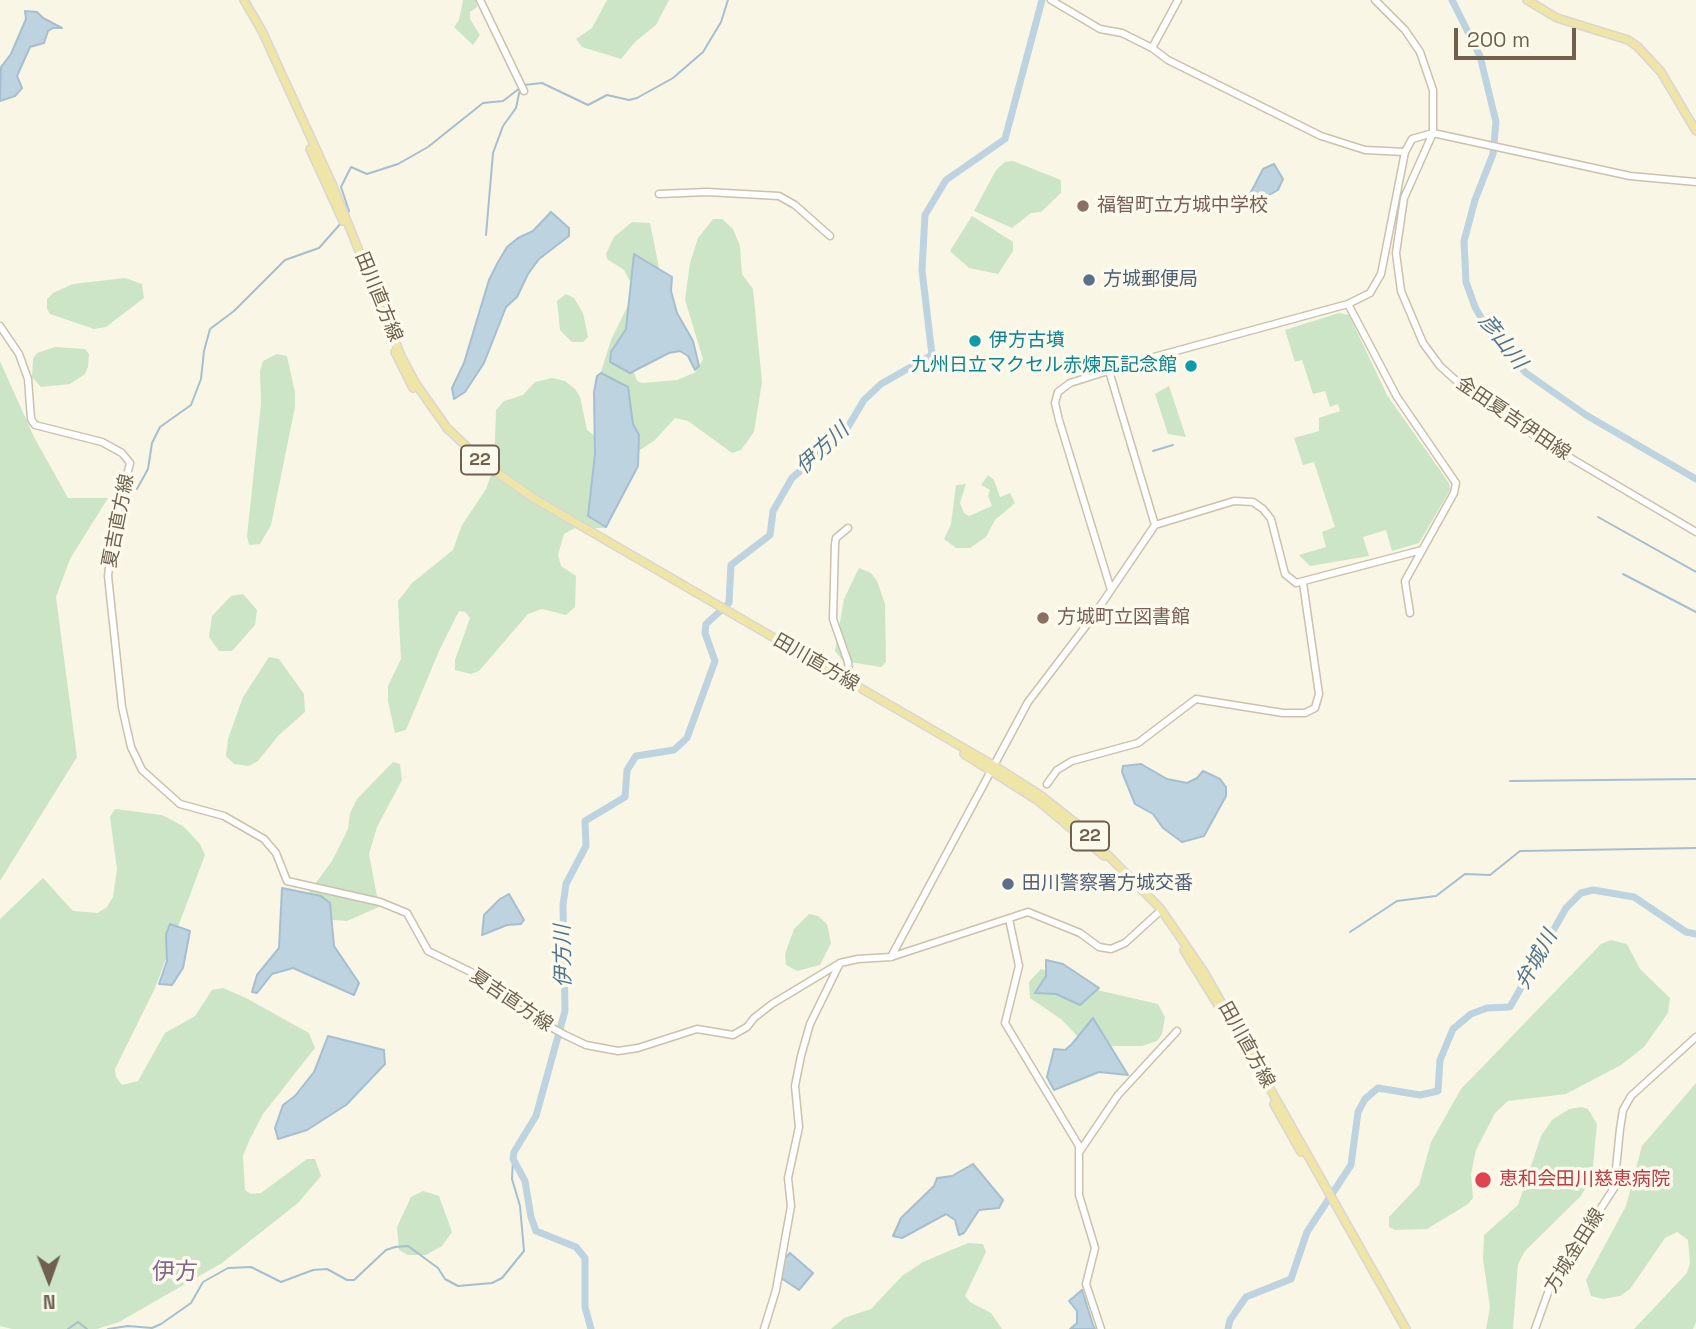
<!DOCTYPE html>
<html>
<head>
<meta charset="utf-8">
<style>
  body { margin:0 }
  #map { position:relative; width:1696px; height:1329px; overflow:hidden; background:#f9f6e6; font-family:"Space Grotesk",sans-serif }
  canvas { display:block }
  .north { position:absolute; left:14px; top:1245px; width:70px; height:70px; -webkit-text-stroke:5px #fcfaec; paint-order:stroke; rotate:179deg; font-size:19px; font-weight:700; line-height:28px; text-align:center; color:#6f614e }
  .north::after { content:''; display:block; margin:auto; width:24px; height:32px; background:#6f614e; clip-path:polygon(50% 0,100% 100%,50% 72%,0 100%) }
  .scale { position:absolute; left:1454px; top:28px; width:122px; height:32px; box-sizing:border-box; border:4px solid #6f614e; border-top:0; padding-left:9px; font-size:21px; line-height:24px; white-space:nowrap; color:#6f614e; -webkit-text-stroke:5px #fcfaec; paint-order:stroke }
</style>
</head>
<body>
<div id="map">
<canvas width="1696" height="1329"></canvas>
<div class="north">N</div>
<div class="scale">200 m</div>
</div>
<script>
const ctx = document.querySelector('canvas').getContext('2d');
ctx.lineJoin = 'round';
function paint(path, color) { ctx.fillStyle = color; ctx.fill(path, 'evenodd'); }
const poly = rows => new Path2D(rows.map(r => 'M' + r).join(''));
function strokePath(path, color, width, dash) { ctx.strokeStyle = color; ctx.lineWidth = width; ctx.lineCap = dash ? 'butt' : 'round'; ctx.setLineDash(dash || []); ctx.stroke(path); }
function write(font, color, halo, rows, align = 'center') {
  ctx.font = font + ' "Space Grotesk","Noto Sans JP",sans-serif'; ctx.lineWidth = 7; ctx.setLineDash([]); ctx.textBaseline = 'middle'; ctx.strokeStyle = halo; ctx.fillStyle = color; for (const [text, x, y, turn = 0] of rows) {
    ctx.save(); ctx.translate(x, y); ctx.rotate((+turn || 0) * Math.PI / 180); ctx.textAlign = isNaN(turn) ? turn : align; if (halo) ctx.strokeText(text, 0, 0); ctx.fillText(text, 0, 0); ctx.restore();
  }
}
paint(poly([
  [463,0,476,0,477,7,470,12,470,19,480,35,473,45,454,27,459,20],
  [607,0,669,0,656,25,635,42,621,59,582,47,576,39,592,28],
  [1013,161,1061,180,1061,193,1041,212,1031,213,1012,228,974,211,996,170,1005,162],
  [972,216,1013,242,1013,251,998,274,969,268,950,251],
  [713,219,722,219,733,229,740,246,742,274,753,289,762,382,754,432,741,450,732,453,688,421,675,418,655,440,639,451,633,448,600,375,611,340,632,297,633,287,624,270,607,259,606,254,614,237,632,222,650,223,661,278,634,373,637,381,642,383,677,380,696,372,703,359,685,300,690,263,698,238],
  [125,278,142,284,144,298,106,327,94,329,50,314,47,309,47,299,53,293,73,284],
  [566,294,574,298,583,313,588,337,583,342,572,342,560,330,557,301],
  [1339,313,1349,315,1387,395,1449,483,1450,490,1419,543,1392,551,1386,530,1363,537,1369,556,1310,566,1299,555,1326,547,1322,532,1335,527,1314,462,1303,465,1294,438,1319,431,1319,418,1340,411,1338,404,1330,407,1325,391,1313,394,1302,360,1295,362,1285,330],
  [55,347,85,349,89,354,88,367,85,374,70,384,41,387,32,377,33,359,37,353],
  [277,354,287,356,295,392,295,407,271,525,260,544,249,545,247,536,261,404,260,371,263,361],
  [0,361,34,437,68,498,108,498,70,559,56,597,77,757,0,881],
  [552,378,565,381,575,389,580,397,587,430,610,447,617,498,606,528,575,528,564,534,558,555,561,566,576,576,575,607,566,615,542,609,528,614,479,671,471,674,455,670,455,660,470,618,465,612,459,611,439,651,406,730,395,733,388,701,388,686,401,659,398,601,412,583,453,550,462,525,486,489,494,467,496,410,504,401,523,395,535,382],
  [1169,386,1186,437,1168,434,1155,394],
  [988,475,994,480,1000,497,1010,493,1015,503,995,520,986,537,970,548,956,548,944,539,951,524,956,485,966,484,960,503,964,513,969,516,992,506,988,496,990,490,981,485],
  [859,568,871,573,877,581,885,604,886,662,881,667,843,661,835,651,844,599],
  [243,594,257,610,255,625,232,651,219,651,209,637,212,616,231,596],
  [269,657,279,659,304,694,305,712,278,736,258,761,249,766,234,764,226,756,228,739,243,697],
  [393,762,400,764,402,780,377,827,369,854,379,907,347,921,320,919,310,903,309,892,332,861,348,829,350,813,357,799],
  [115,809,162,815,183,826,200,844,205,855,155,988,115,1069,116,1077,122,1085,138,1081,165,1033,195,1016,212,990,223,988,246,998,309,1033,315,1048,263,1114,250,1139,243,1156,245,1190,251,1194,261,1193,307,1159,315,1159,321,1176,298,1203,222,1263,119,1322,97,1329,12,1329,0,1326,0,919,43,878,73,911,98,913,107,907,113,897,117,869,110,817],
  [809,914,818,916,827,924,831,943,820,965,797,971,786,965,785,954,794,929],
  [1611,940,1627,944,1640,969,1670,998,1668,1013,1644,1047,1621,1065,1566,1094,1508,1101,1495,1113,1476,1150,1471,1174,1473,1198,1468,1204,1427,1229,1395,1230,1389,1227,1389,1217,1419,1185,1431,1142,1461,1089,1601,944],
  [1041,969,1097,990,1158,1004,1165,1017,1162,1034,1157,1041,1142,1046,1104,1046,1079,1038,1062,1020,1030,998,1029,982],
  [1696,1083,1696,1322,1693,1329,1634,1329,1687,1273,1690,1263,1688,1240,1677,1232,1665,1238,1630,1289,1620,1296,1603,1299,1591,1296,1586,1280,1626,1206,1642,1146],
  [1582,1107,1588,1109,1597,1124,1592,1176,1581,1196,1525,1251,1518,1264,1513,1329,1486,1329,1490,1307,1483,1259,1484,1235,1518,1205,1541,1136,1552,1120,1569,1109],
  [423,1191,439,1196,452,1232,442,1246,426,1255,408,1255,399,1250,397,1227,411,1197],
  [968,1243,983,1244,986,1252,965,1296,970,1302,991,1313,1002,1329,831,1329,844,1318,871,1309,902,1276,923,1262]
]), '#cce5c6');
const water = poly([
  [25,11,37,12,43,18,62,28,53,28,48,31,44,43,30,47,17,76,22,88,15,96,0,101,1,67,11,54,26,19,25,11],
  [1274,164,1283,179,1278,190,1262,199,1250,194,1263,169,1274,164],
  [551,212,569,228,569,236,539,259,528,274,517,297,506,307,484,363,465,392,454,399,452,388,464,363,489,280,497,264,507,247,518,238,533,231,551,212],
  [634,254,672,277,671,291,677,313,693,341,699,366,695,370,688,356,680,351,669,353,630,373,610,362,611,352,626,329,634,254],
  [601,373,628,387,633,424,639,435,638,466,606,527,588,516,595,454,594,392,597,376,601,373],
  [1141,764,1167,779,1187,783,1197,778,1203,771,1220,779,1226,787,1226,796,1204,836,1182,842,1163,828,1153,814,1135,804,1122,772,1123,766,1141,764],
  [282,888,321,896,330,903,334,946,359,983,354,995,293,968,272,974,257,993,252,992,257,975,279,948,282,888],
  [509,894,524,920,521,924,507,925,482,935,484,915,500,899,509,894],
  [170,924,190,931,183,968,172,985,159,984,167,961,166,934,170,924],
  [1046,960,1063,964,1099,988,1080,1005,1056,994,1035,993,1046,976,1046,960],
  [1093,1018,1128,1075,1099,1072,1054,1090,1047,1077,1054,1049,1065,1050,1072,1044,1093,1018],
  [328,1036,384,1050,385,1064,346,1105,307,1130,278,1139,275,1128,283,1105,295,1096,314,1072,328,1036],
  [973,1164,1003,1200,999,1208,979,1210,964,1233,959,1235,955,1220,946,1214,902,1238,893,1236,901,1218,934,1186,937,1178,952,1176,973,1164],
  [790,1253,813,1273,799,1290,781,1278,784,1259,790,1253],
  [1082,1290,1093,1325,1095,1329,1070,1329,1077,1323,1077,1311,1069,1301,1082,1290]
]);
paint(water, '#bdd3e0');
strokePath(water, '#a5bfd0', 2);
strokePath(poly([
  [524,85,542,83,588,105,607,95,629,100,637,98,673,78,703,52,721,22,728,0],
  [347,214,349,211,341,187,351,167,367,174,398,164,428,147,483,103,503,101,520,88],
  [486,235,493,153,503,126,516,108,520,89],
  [1153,451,1173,445],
  [137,489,148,469,152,443,160,427,191,405,201,379,204,351,210,329,234,311,285,260,319,248,342,222],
  [1598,517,1696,572],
  [1623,574,1696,612],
  [1510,781,1696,779],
  [1350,932,1397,901,1436,896,1465,874,1490,875,1520,851,1696,848],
  [68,1329,78,1322,87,1329],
  [108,1329,128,1326,152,1328,161,1324,191,1303,203,1282,228,1268,251,1267,281,1282,313,1270,327,1269,347,1280,354,1280,386,1250,395,1247,408,1246,438,1268,445,1279,458,1286,492,1283,502,1278,524,1251,520,1206,512,1179,513,1159]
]), '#a5bfd0', 2);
strokePath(poly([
  [1452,0,1480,56,1496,122,1493,154,1475,200,1464,241,1466,282,1475,307,1491,335,1526,373,1586,415,1696,479],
  [591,1329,585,1307,585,1258,576,1247,536,1231,531,1217,525,1181,513,1159,514,1152,536,1116,565,1011,563,905,566,884,586,846,585,821,625,797,627,770,636,756,674,750,687,738,715,661,705,633,706,624,729,603,731,565,770,535,773,511,792,478,845,432,864,400,881,384,932,355,922,270,925,215,946,180,1005,139,1042,0],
  [1228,1329,1230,1320,1246,1297,1291,1279,1307,1232,1351,1165,1358,1112,1365,1099,1378,1088,1420,1095,1438,1091,1440,1060,1453,1029,1471,1014,1487,1008,1510,1007,1566,908,1581,893,1593,890,1634,897,1686,932,1696,934]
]), '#bdd3e0', 7);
const secondary = poly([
  [480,0,524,91],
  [1051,0,1100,29,1122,33,1152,48,1168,60,1321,136,1365,150,1405,152],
  [1375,0,1405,30,1420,52,1433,90,1433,133,1404,198,1396,253,1401,291,1423,343,1440,366,1462,386,1547,444,1696,532],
  [1152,48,1178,0],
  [659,194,707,192,779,196,795,205,830,236],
  [1348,304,1397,397,1456,483,1454,493,1405,581,1410,613],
  [0,326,19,354,28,379,31,419,35,425,102,442,122,453,130,463,113,533,108,576,122,707,131,747,142,770,180,804,224,816,264,839,276,853,287,881,380,902,407,913,428,951,477,975,504,1001,565,1035,586,1045,618,1051,638,1048,697,1029,733,1035,747,1027,754,1018,772,1004,840,963,858,959,891,957,1028,912,1080,933,1099,947,1111,949,1125,943,1158,913],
  [1109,371,1155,525],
  [848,528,836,538,835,544,833,619,848,662,850,685],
  [1111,590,1059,420,1055,403,1058,392,1070,383,1143,360,1348,304,1370,293,1381,274,1405,152,1412,139,1433,133,1630,176,1696,182],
  [1047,784,1057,770,1072,761,1138,743,1196,699,1283,713,1305,713,1315,708,1319,694,1303,583],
  [1009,919,1019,966,1005,1023,1079,1146,1079,1195,1095,1248,1086,1284,1101,1329],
  [891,957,1028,702,1092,618,1155,525,1234,501,1253,502,1263,509,1271,519,1285,574,1296,583,1422,550],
  [1080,1151,1118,1095,1177,1031],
  [764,1329,776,1290,791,1206,788,1178,799,1127,795,1086,801,1056,810,1024,840,963],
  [1535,1329,1550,1287,1614,1188,1620,1129,1623,1110,1631,1096,1696,1037]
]);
const primary = poly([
  [244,0,262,31,333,186,401,356,416,384,447,428,486,465,535,499,993,765,1040,795,1077,824,1160,908,1204,972,1406,1329],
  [1527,0,1557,18,1628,40,1638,47,1661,72,1696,131],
  [310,149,343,221],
  [395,352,413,388],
  [964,754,1037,800,1104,856],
  [1184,950,1218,1005],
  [1274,1104,1301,1152]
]);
strokePath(secondary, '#cbc1ac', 9);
strokePath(primary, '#dad6d1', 10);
strokePath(secondary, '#fff', 6);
strokePath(primary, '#efe5a7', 7);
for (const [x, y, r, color] of [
  [1083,206,7,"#8d6e63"],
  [1089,280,7,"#5c6f8a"],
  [975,341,7,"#0f9aa8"],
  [1191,366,7,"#0f9aa8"],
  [1043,618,7,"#8d6e63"],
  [1008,884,7,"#5c6f8a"],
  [1483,1180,9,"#e0444e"]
]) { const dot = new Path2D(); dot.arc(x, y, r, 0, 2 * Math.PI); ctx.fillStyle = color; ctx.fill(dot); strokePath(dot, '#fcfaec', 2.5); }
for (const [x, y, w] of [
  [480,460,38],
  [1090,836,38]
]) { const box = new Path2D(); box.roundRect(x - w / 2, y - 14.5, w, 29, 5); ctx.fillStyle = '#fcfaec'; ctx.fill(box); strokePath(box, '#6f614e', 2); }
write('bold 18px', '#6f614e', null, [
  ["22",480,460],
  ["22",1090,836]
]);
write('19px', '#785e54', '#fcfaec', [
  ["福智町立方城中学校",1097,206],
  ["方城町立図書館",1057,618]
], 'left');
write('19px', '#4e5e75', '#fcfaec', [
  ["方城郵便局",1103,280],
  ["田川警察署方城交番",1022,884]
], 'left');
write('19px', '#6f614e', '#fcfaec', [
  ["田川直方線",378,297,68],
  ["金田夏吉伊田線",1513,419,34],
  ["夏吉直方線",119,521,-79],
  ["田川直方線",816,663,30],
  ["夏吉直方線",511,1001,34],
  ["田川直方線",1246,1045,61],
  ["方城金田線",1575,1251,-58]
]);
write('19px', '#0d838f', '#fcfaec', [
  ["伊方古墳",989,341],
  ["九州日立マクセル赤煉瓦記念館",1177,366,"right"]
], 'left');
write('19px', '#be3a42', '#fcfaec', [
  ["恵和会田川慈恵病院",1499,1180]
], 'left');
write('italic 21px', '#52758c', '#fcfaec', [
  ["彦山川",1502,342,52],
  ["伊方川",823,449,-43],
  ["伊方川",564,956,-91],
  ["弁城川",1537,960,-61]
]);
write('23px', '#87668b', '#fcfaec', [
  ["伊方",175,1273]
]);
</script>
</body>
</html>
